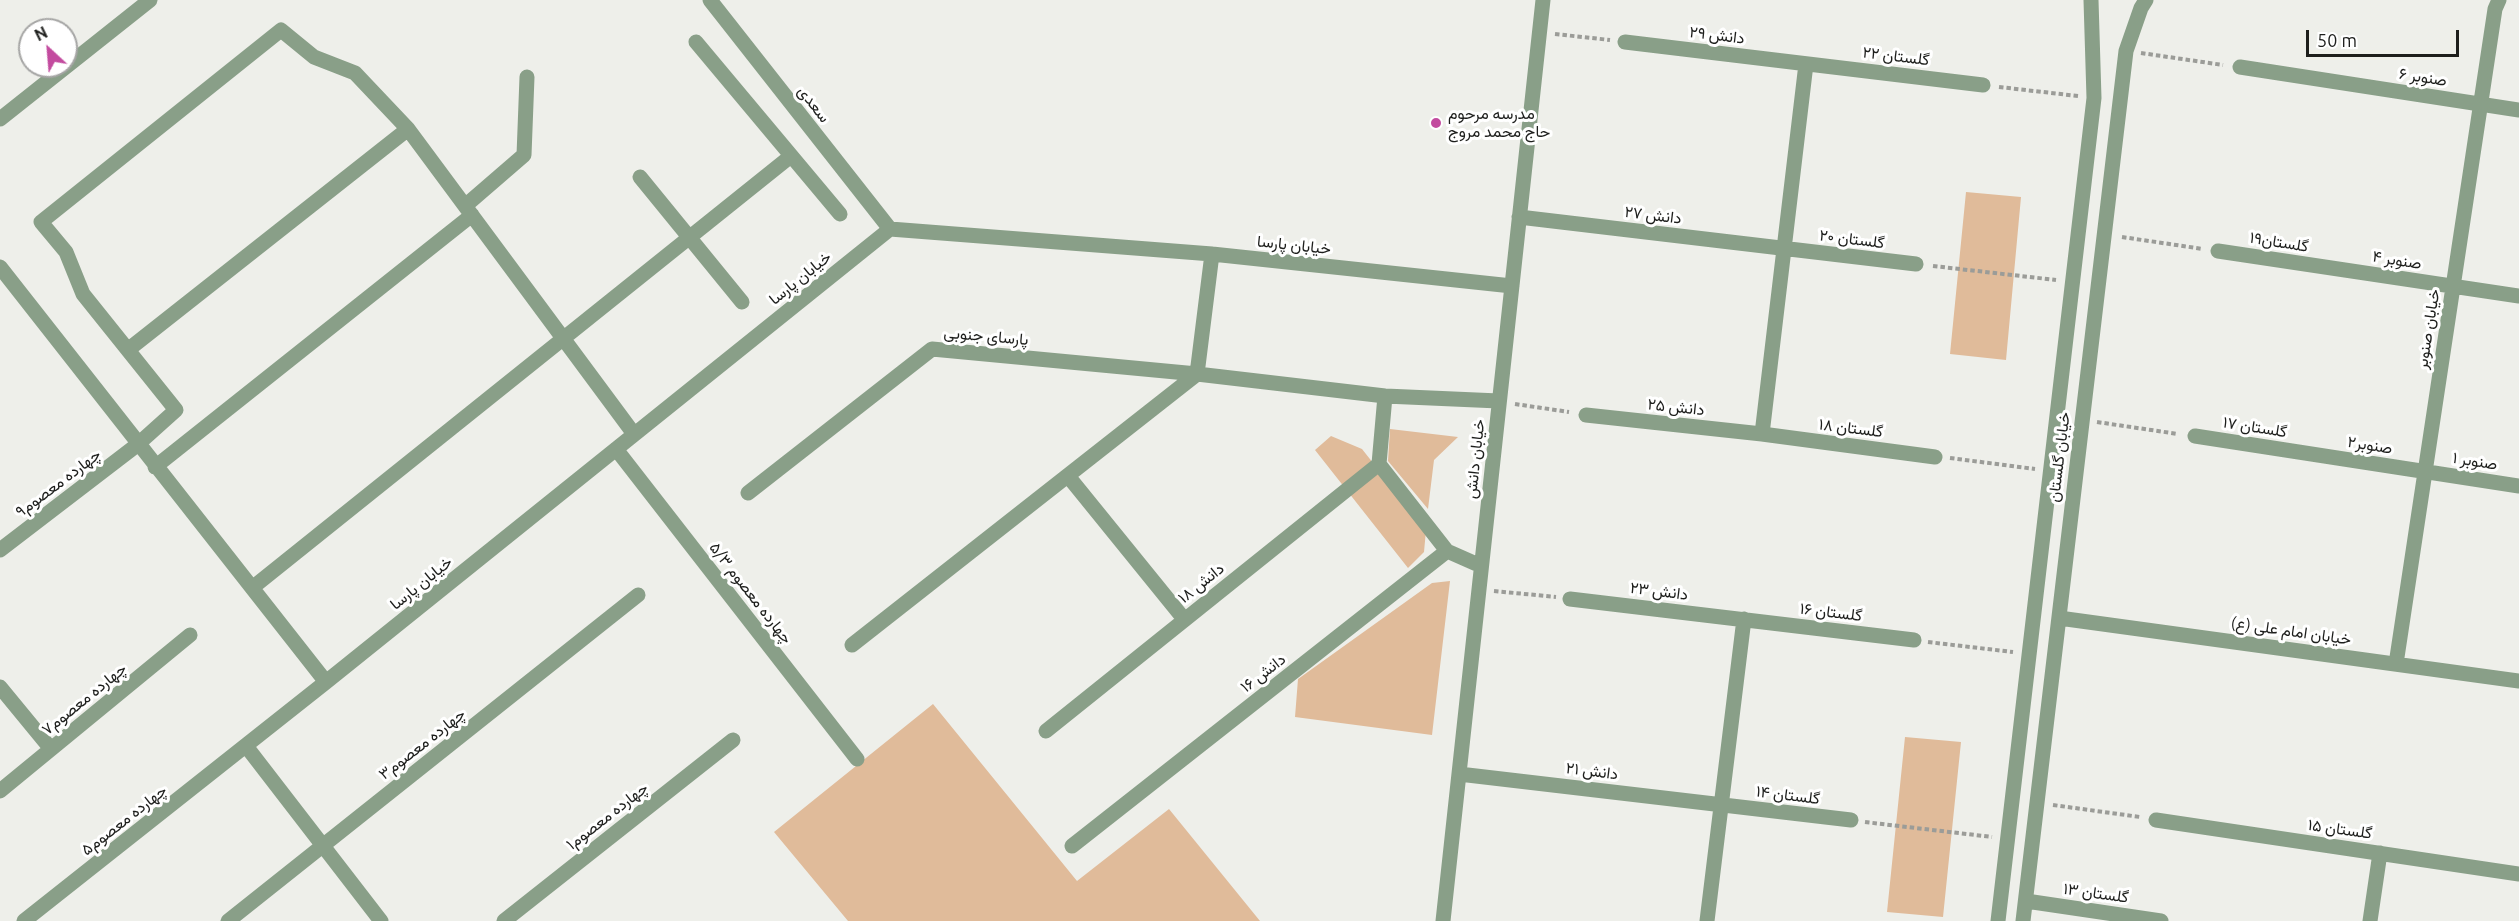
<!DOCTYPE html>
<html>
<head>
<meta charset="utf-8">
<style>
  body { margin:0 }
  #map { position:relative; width:2519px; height:921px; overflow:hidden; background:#eeefea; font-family:Ubuntu,sans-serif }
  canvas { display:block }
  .north { position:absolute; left:18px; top:18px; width:60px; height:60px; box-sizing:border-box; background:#fff; border:2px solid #a5a5a4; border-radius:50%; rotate:334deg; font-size:16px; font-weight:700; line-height:24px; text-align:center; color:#1d1e1c }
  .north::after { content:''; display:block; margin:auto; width:21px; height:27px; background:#c34b9f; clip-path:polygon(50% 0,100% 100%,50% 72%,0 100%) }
  .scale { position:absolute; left:2306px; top:30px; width:153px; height:27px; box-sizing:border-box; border:3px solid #1d1e1c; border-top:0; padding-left:8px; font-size:18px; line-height:21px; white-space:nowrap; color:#1d1e1c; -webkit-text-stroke:4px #fff; paint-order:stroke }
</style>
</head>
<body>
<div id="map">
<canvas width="2519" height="921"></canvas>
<div class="north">N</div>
<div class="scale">50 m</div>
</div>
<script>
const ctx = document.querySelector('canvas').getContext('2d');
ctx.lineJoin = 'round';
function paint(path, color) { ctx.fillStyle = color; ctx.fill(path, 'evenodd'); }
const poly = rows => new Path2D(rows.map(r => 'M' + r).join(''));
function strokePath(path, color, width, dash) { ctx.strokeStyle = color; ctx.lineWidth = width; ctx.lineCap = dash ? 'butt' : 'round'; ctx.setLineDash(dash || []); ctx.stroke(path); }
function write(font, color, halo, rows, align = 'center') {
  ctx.font = font + ' Ubuntu,Vazirmatn,sans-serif'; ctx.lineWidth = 6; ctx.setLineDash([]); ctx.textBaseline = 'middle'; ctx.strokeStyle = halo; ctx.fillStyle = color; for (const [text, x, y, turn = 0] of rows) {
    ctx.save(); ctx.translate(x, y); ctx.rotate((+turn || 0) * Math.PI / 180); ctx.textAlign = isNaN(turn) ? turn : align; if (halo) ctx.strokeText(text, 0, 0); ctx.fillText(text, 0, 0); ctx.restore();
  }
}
paint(poly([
  [1966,192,2021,197,2006,360,1950,354],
  [1390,429,1458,437,1434,460,1428,509,1388,461],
  [1331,436,1362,449,1426,530,1424,552,1408,568,1315,450],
  [1450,581,1432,735,1295,717,1298,679,1432,583],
  [933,704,1077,881,1169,809,1260,921,848,921,774,832],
  [1905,737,1961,742,1943,917,1887,912]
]), '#e0bb9a');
strokePath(poly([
  [1555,34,1610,40],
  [2141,53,2223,65],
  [1999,87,2078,96],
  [2122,237,2203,249],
  [1933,266,2056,280],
  [1515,404,1569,412],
  [2097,422,2178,434],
  [1950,458,2035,469],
  [1494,591,1556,597],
  [1928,642,2013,652],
  [2053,805,2140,817],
  [1865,822,1992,837]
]), '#9b9c98', 4, [4.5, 3]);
strokePath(poly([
  [710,0,890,229],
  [696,42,840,214],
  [1625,42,1983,85],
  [2240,67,2519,110],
  [0,119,150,0],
  [640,177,742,302],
  [465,206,524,155,527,77],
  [1519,217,1916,264],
  [2218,251,2519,296],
  [0,267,326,682],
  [129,349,408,129],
  [1385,396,1379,464,1447,551],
  [1586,415,1762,434,1935,457],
  [1762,434,1806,64],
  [2195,436,2519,486],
  [616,449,857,759],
  [155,467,472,215],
  [1068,476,1184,619],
  [748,493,932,349,1197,374,1385,396,1499,401],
  [0,550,137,445,176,410,83,294,66,252,41,222,281,30,314,57,355,73,408,129,634,434],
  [252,588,791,156],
  [1570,599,1914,640],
  [2059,618,2519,681],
  [852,645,1197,374,1212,254],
  [2396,664,2495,9,2499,0],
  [0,687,51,749],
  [1046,731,1379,464],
  [246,746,381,921],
  [1459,774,1851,820],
  [0,791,190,635],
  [2156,820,2519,874],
  [1072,846,1447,551,1481,566],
  [2026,901,2161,921],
  [24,921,326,682,890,229,1212,254,1512,286],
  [228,921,638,595],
  [504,921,733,740],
  [1443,921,1543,0],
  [1707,921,1744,619],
  [1998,921,2094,98,2091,0],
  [2023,921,2126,51,2141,8,2146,0],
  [2370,921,2380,853]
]), '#899f88', 15);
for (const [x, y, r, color] of [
  [1436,123,6,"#c34b9f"]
]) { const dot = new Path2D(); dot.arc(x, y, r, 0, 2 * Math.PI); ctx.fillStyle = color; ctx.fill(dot); strokePath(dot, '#fff', 2); }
write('16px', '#1d1e1c', '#fff', [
  ["دانش ۲۹",1717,35,7],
  ["گلستان ۲۲",1896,56,7],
  ["صنوبر ۶",2423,77,9],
  ["سعدی",814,104,52],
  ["دانش ۲۷",1653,215,7],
  ["گلستان ۲۰",1852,239,7],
  ["گلستان۱۹",2279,242,9],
  ["خیابان پارسا",1294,245,6],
  ["صنوبر ۴",2397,260,9],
  ["خیابان پارسا",800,278,-39],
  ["خیابان صنوبر",2428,329,-81],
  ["پارسای جنوبی",986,336,5],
  ["دانش ۲۵",1676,407,6],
  ["گلستان ۱۷",2255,427,9],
  ["گلستان ۱۸",1851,428,7],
  ["صنوبر۲",2370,445,9],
  ["خیابان گلستان",2059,457,-83],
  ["خیابان دانش",1475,459,-84],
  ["صنوبر ۱",2475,461,9],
  ["چهارده معصوم۹",58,483,-37],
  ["خیابان پارسا",421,583,-39],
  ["دانش ۱۸",1201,583,-39],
  ["دانش ۲۳",1659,591,7],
  ["چهارده معصوم ۵/۳",751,593,52],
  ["گلستان ۱۶",1831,612,7],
  ["خیابان امام علی (ع)",2291,631,8],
  ["دانش ۱۶",1263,673,-38],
  ["چهارده معصوم۷",84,699,-39],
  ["چهارده معصوم۳",422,744,-38],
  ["دانش ۲۱",1592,771,7],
  ["گلستان ۱۴",1788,795,7],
  ["چهارده معصوم۱",607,816,-38],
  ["چهارده معصوم۵",124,820,-38],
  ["گلستان ۱۵",2340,829,8],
  ["گلستان ۱۳",2096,893,8]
]);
write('16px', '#1d1e1c', '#fff', [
  ["مدرسه مرحوم",1448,114],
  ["حاج محمد مروج",1448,132]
], 'left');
</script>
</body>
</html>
